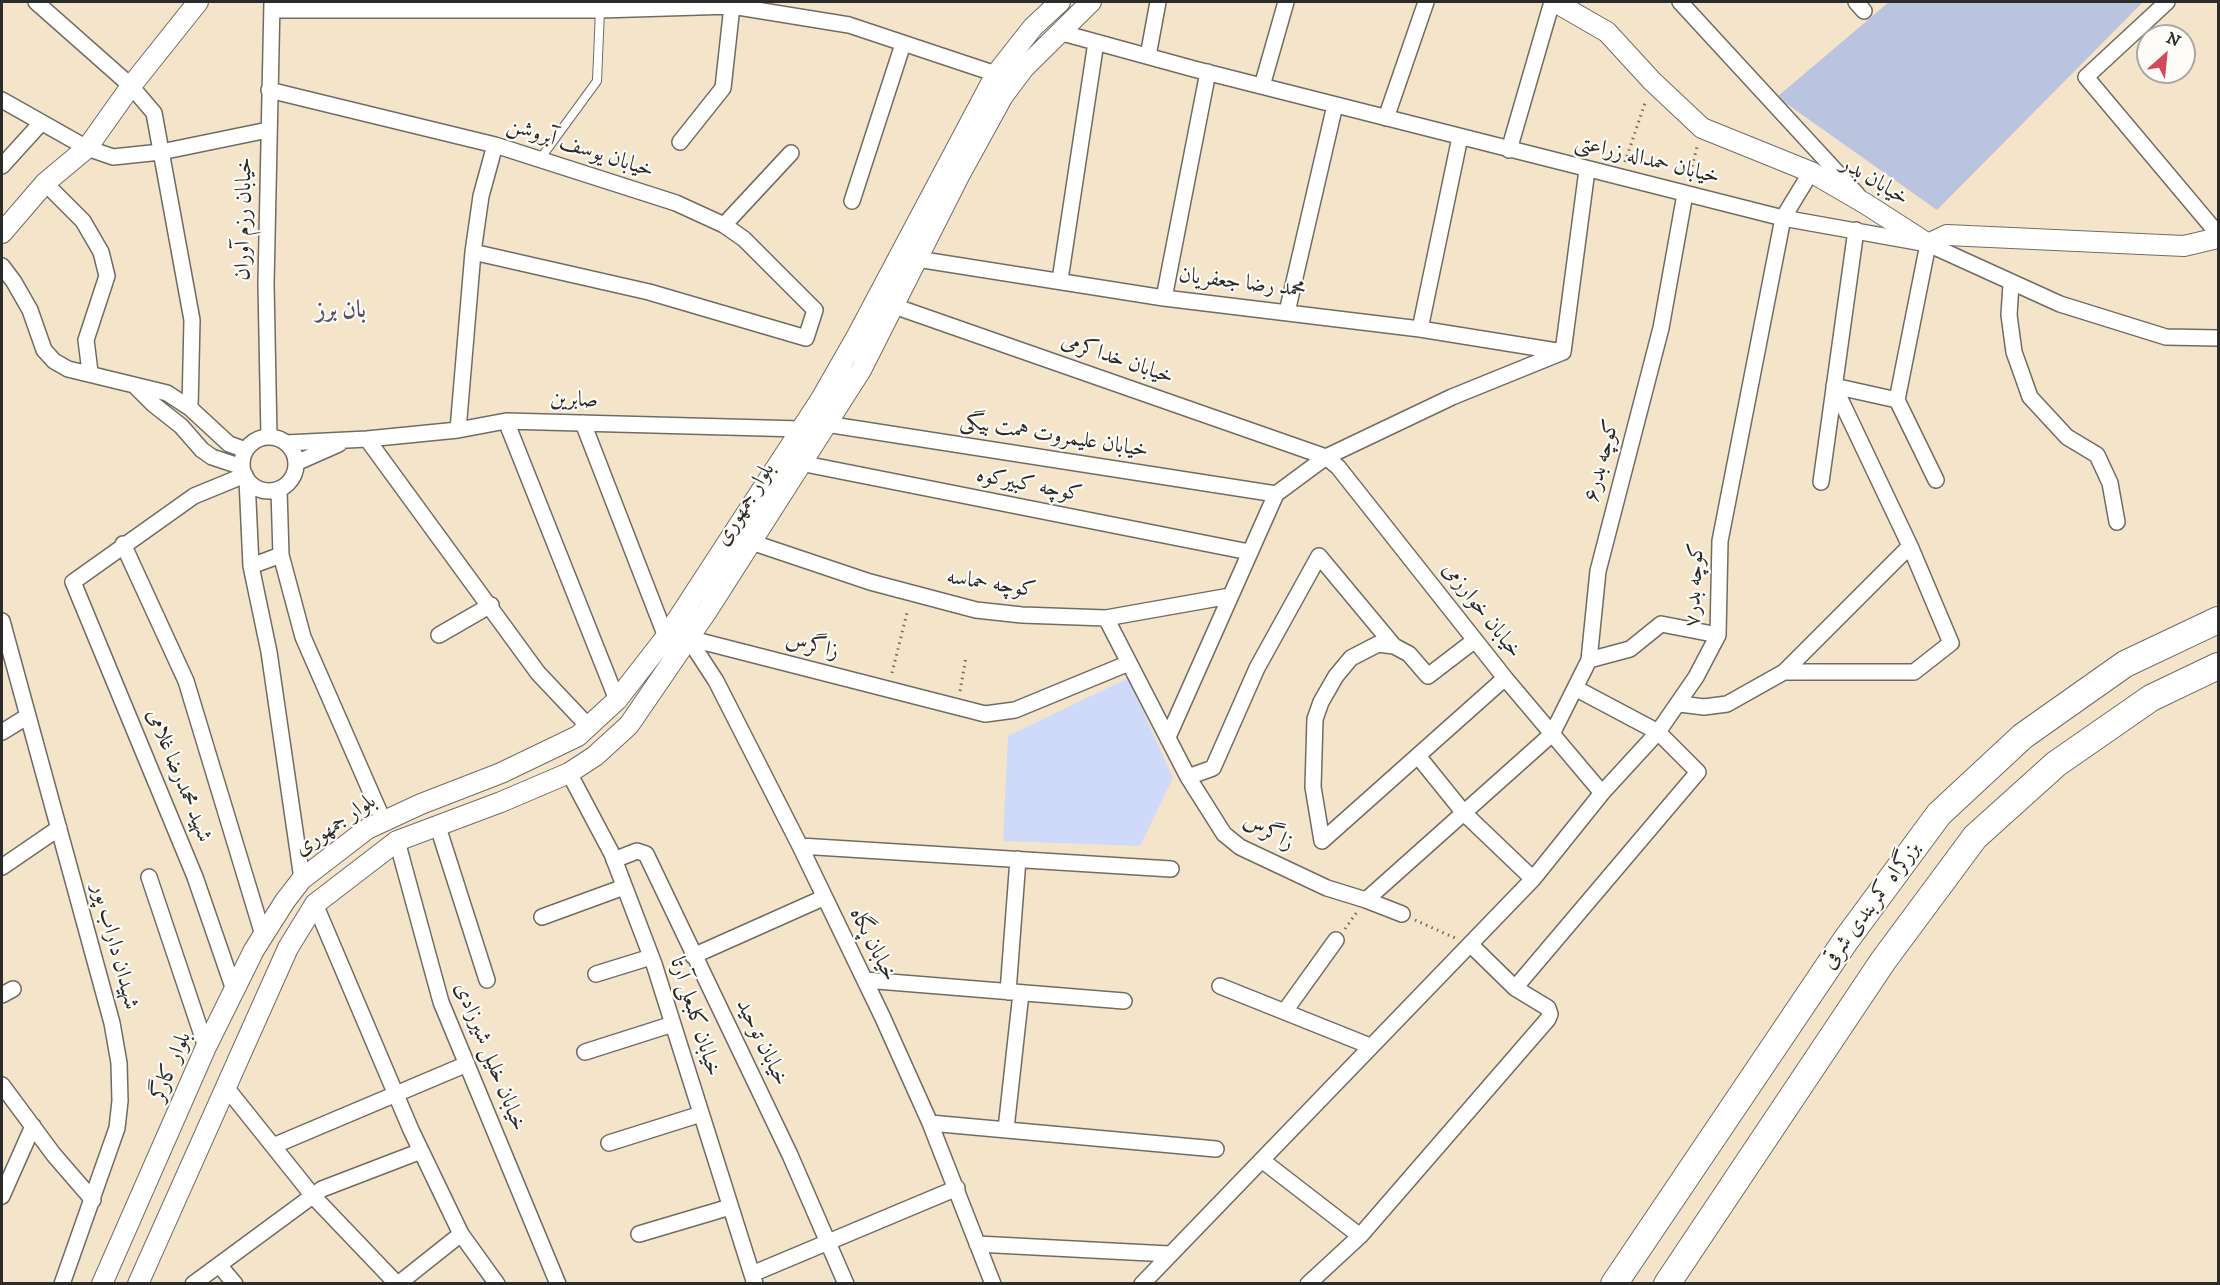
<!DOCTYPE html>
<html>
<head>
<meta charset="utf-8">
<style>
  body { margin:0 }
  #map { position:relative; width:2220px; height:1285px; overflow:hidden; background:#f4e4ca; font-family:"IM FELL DW Pica",serif }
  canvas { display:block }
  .frame { position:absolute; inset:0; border:3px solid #2b2b2b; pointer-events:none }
  .north { position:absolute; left:2136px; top:24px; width:60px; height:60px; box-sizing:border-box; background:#fdfcf7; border:2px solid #a9a8a5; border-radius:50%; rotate:27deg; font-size:16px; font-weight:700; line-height:24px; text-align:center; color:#2b2b2b }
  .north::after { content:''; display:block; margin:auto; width:21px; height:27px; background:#d1495b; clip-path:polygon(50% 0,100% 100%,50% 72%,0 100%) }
</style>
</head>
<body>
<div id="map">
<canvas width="2220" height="1285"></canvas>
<div class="frame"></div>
<div class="north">N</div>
</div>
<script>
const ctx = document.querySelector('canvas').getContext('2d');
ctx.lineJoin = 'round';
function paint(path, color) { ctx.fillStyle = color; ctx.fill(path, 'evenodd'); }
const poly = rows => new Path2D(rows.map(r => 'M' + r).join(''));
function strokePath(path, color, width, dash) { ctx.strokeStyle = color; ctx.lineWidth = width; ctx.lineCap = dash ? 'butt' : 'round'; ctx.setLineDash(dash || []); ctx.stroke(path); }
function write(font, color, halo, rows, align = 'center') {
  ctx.font = font + ' "IM FELL DW Pica",Amiri,serif'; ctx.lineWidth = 4.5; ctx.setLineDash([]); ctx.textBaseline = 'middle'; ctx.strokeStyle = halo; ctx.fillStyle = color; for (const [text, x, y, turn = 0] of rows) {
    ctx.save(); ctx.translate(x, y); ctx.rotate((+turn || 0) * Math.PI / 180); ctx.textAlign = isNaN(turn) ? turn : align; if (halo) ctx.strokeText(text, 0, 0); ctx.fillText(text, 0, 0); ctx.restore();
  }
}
paint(poly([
  [1128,678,1173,778,1140,846,1003,841,1008,736]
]), '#cfdafa');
paint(poly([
  [1889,2,2143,2,1937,210,1777,97]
]), '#bac4de');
const service = poly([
  [540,159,597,81,600,10]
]);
const minor = poly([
  [36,2,131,86,154,113,192,320,190,408],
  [1680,2,1857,194],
  [1856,2,1864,11],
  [2167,2,2086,77,2218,234],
  [272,10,600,10,732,6,849,25,996,74],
  [1059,32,1194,69,1783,218,1928,244,2060,304,2166,337,2218,338],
  [1148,56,1158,2],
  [1262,86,1286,2],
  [269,90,495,145,676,203,724,225,744,239,815,310,806,338,649,292,473,252],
  [2,100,87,148,113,157,161,152,268,130],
  [1386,118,1426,2],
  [680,142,723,88,732,6],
  [1509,150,1552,2],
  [2,166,41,123],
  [45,183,83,221,101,252,107,276,86,340,90,372],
  [852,201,903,44],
  [724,225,791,153],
  [1928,244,1897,400,1936,480],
  [917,259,1164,298,1420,329,1563,352],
  [2,266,14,282,30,310,44,350,54,361,68,369,167,393,190,408,229,444,246,450],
  [1060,280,1096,42],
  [2011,284,2009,315,2014,352,2030,397,2067,437,2097,455,2110,483,2117,522],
  [1164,298,1208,72],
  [894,306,1326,457,1338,467,1505,678,1602,793],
  [1287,312,1335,105],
  [1420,329,1460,137],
  [1563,352,1587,170],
  [135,386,153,404,181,426,202,450,212,457,242,467],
  [1834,386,1897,400],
  [506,421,617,700],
  [583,423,666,637],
  [826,424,1276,494],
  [458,430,473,252,481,196,495,145],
  [269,437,266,284,272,2],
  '242 464a27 27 0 1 1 54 0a27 27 0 1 1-54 0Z',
  [367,439,538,673,589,727],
  [286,443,367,439,458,430,506,421,801,429],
  [296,463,339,444],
  [800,463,1249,552],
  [247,479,251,566,269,652,302,879],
  [1821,482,1856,230],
  [279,490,281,555,303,637,383,820],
  [751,542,870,582,976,610,1022,615,1106,618,1230,596],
  [123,544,186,681,263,935],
  [251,566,281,555],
  [1106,618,1188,777,1224,834,1240,847,1327,888,1366,900,1402,914],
  [2,621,112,1023,119,1063,120,1101,117,1128,62,1284],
  [439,635,491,605],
  [688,638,716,681,800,846,882,1016,930,1123,993,1284],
  [688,638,985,714,1015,710,1129,663],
  [1589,660,1630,649,1661,624,1718,635],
  [1784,672,1914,672,1951,643,1910,546,1834,386],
  [1680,704,1704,707,1727,704,1784,672,1910,546],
  [2,732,28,716],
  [1168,737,1276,494,1326,457,1452,397,1563,352],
  [1418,756,1464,813,1533,879],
  [569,773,612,854,654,964,755,1284],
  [1188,777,1213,768,1257,668,1319,556,1394,646,1409,654,1428,676,1475,640],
  [438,827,487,980],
  [397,841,441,1002,558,1284],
  [1322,841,1505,678],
  [1322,841,1313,787,1315,719,1321,702,1336,676,1351,658,1378,644,1394,646],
  [800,846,1171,869],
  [614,860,637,851,646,854,790,1155,846,1284],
  [2,867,59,828],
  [149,877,206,1047],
  [1366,900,1552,734,1589,660,1598,571,1661,328,1685,194],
  [315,904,411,1130,461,1234,497,1284],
  [542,917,624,887],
  [693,956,823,898],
  [596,974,651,957],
  [865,980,1124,1001],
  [1220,986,1370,1046],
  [1515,988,1698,772,1658,732,1575,688],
  [234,990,195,877,73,582,194,496,245,475],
  [1008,992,1018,859],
  [2,995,13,989],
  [1285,1011,1336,940],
  [585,1052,673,1024],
  [2,1085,54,1155,93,1200],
  [225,1086,313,1196,397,1284],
  [930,1123,1216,1149],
  [1006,1129,1021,993],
  [609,1143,701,1114],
  [273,1146,467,1064],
  [1263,1161,1360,1236],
  [2,1196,33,1126],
  [639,1234,730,1207],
  [977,1244,1169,1254],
  [219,1265,235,1284],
  [752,1274,957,1188],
  [193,1284,322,1189,421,1151],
  [398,1284,461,1234],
  [1142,1284,1533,879,1602,793,1658,732,1696,677,1718,635,1720,541,1783,218,1811,172],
  [1308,1284,1360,1236,1548,1019,1550,1014,1548,1008,1515,988,1471,945]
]);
const tertiary = poly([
  [1555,2,1607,32,1652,81,1702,128,1811,172,1866,204,1928,244,1947,235,2184,246,2218,238],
  [2,233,45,183,87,148,131,86,198,2],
  [102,1284,206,1047,254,950,285,901,302,879,367,829,421,804,501,773,578,736,617,700,666,637,821,399,857,336,996,74,1033,27,1060,2],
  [138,1284,288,948,315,904,397,841,501,802,569,773,595,756,629,725,707,611,861,370,959,176,1003,96,1024,68,1091,2]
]);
const trunk = poly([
  [1614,1284,1846,940,1939,814,2023,736,2125,664,2218,620],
  [1667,1284,1883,961,1975,837,2056,764,2151,698,2218,666]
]);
strokePath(service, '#716c63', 10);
strokePath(minor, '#716c63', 18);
strokePath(tertiary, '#716c63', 22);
strokePath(trunk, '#716c63', 28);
strokePath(poly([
  [1625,162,1646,100],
  [1689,178,1697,147],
  [892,673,908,609],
  [960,691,966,657],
  [1415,920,1455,938],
  [1345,929,1357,912]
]), '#716c63', 3, [1.5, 4.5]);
strokePath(service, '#fff', 8);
strokePath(minor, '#fff', 15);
strokePath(tertiary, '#fff', 20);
strokePath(trunk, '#fff', 26);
write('22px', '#2b2b2b', '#fdfcf7', [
  ["خیابان یوسف آبروشن",580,149,18],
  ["خیابان حمداله زراعتی",1647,161,14],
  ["خیابان بدر",1874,182,31],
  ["خیابان رزم آوران",245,219,-89],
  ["محمد رضا جعفریان",1242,284,7],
  ["خیابان خداکرمی",1117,360,19],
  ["صابرین",574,401,2],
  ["خیابان علیمروت همت بیگی",1054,437,9],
  ["کوچه بدر۶",1603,461,-75],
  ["کوچه کبیرکوه",1029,486,11],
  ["بلوار جمهوری",746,505,-58],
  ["کوچه حماسه",991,585,9],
  ["کوچه بدر۷",1696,585,-87],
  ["خیابان خوارزمی",1481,611,52],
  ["زاگرس",812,647,14],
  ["شهید محمدرضا غلامی",178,776,68],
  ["بلوار جمهوری",336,826,-34],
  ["زاگرس",1268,833,29],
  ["بزرگراه کمربندی شرقی",1872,906,-54],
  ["خیابان پگاه",872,945,63],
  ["شهیدان داراب پور",114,947,75],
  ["خیابان کلبعلی آرتا",694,1017,72],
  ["خیابان توحید",761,1043,64],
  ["خیابان خلیل شیرزادی",489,1057,68],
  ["بلوار کارگر",172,1067,-67]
]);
write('bold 24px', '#575269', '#fdfcf7', [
  ["بان برز",341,312]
]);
</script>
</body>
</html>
